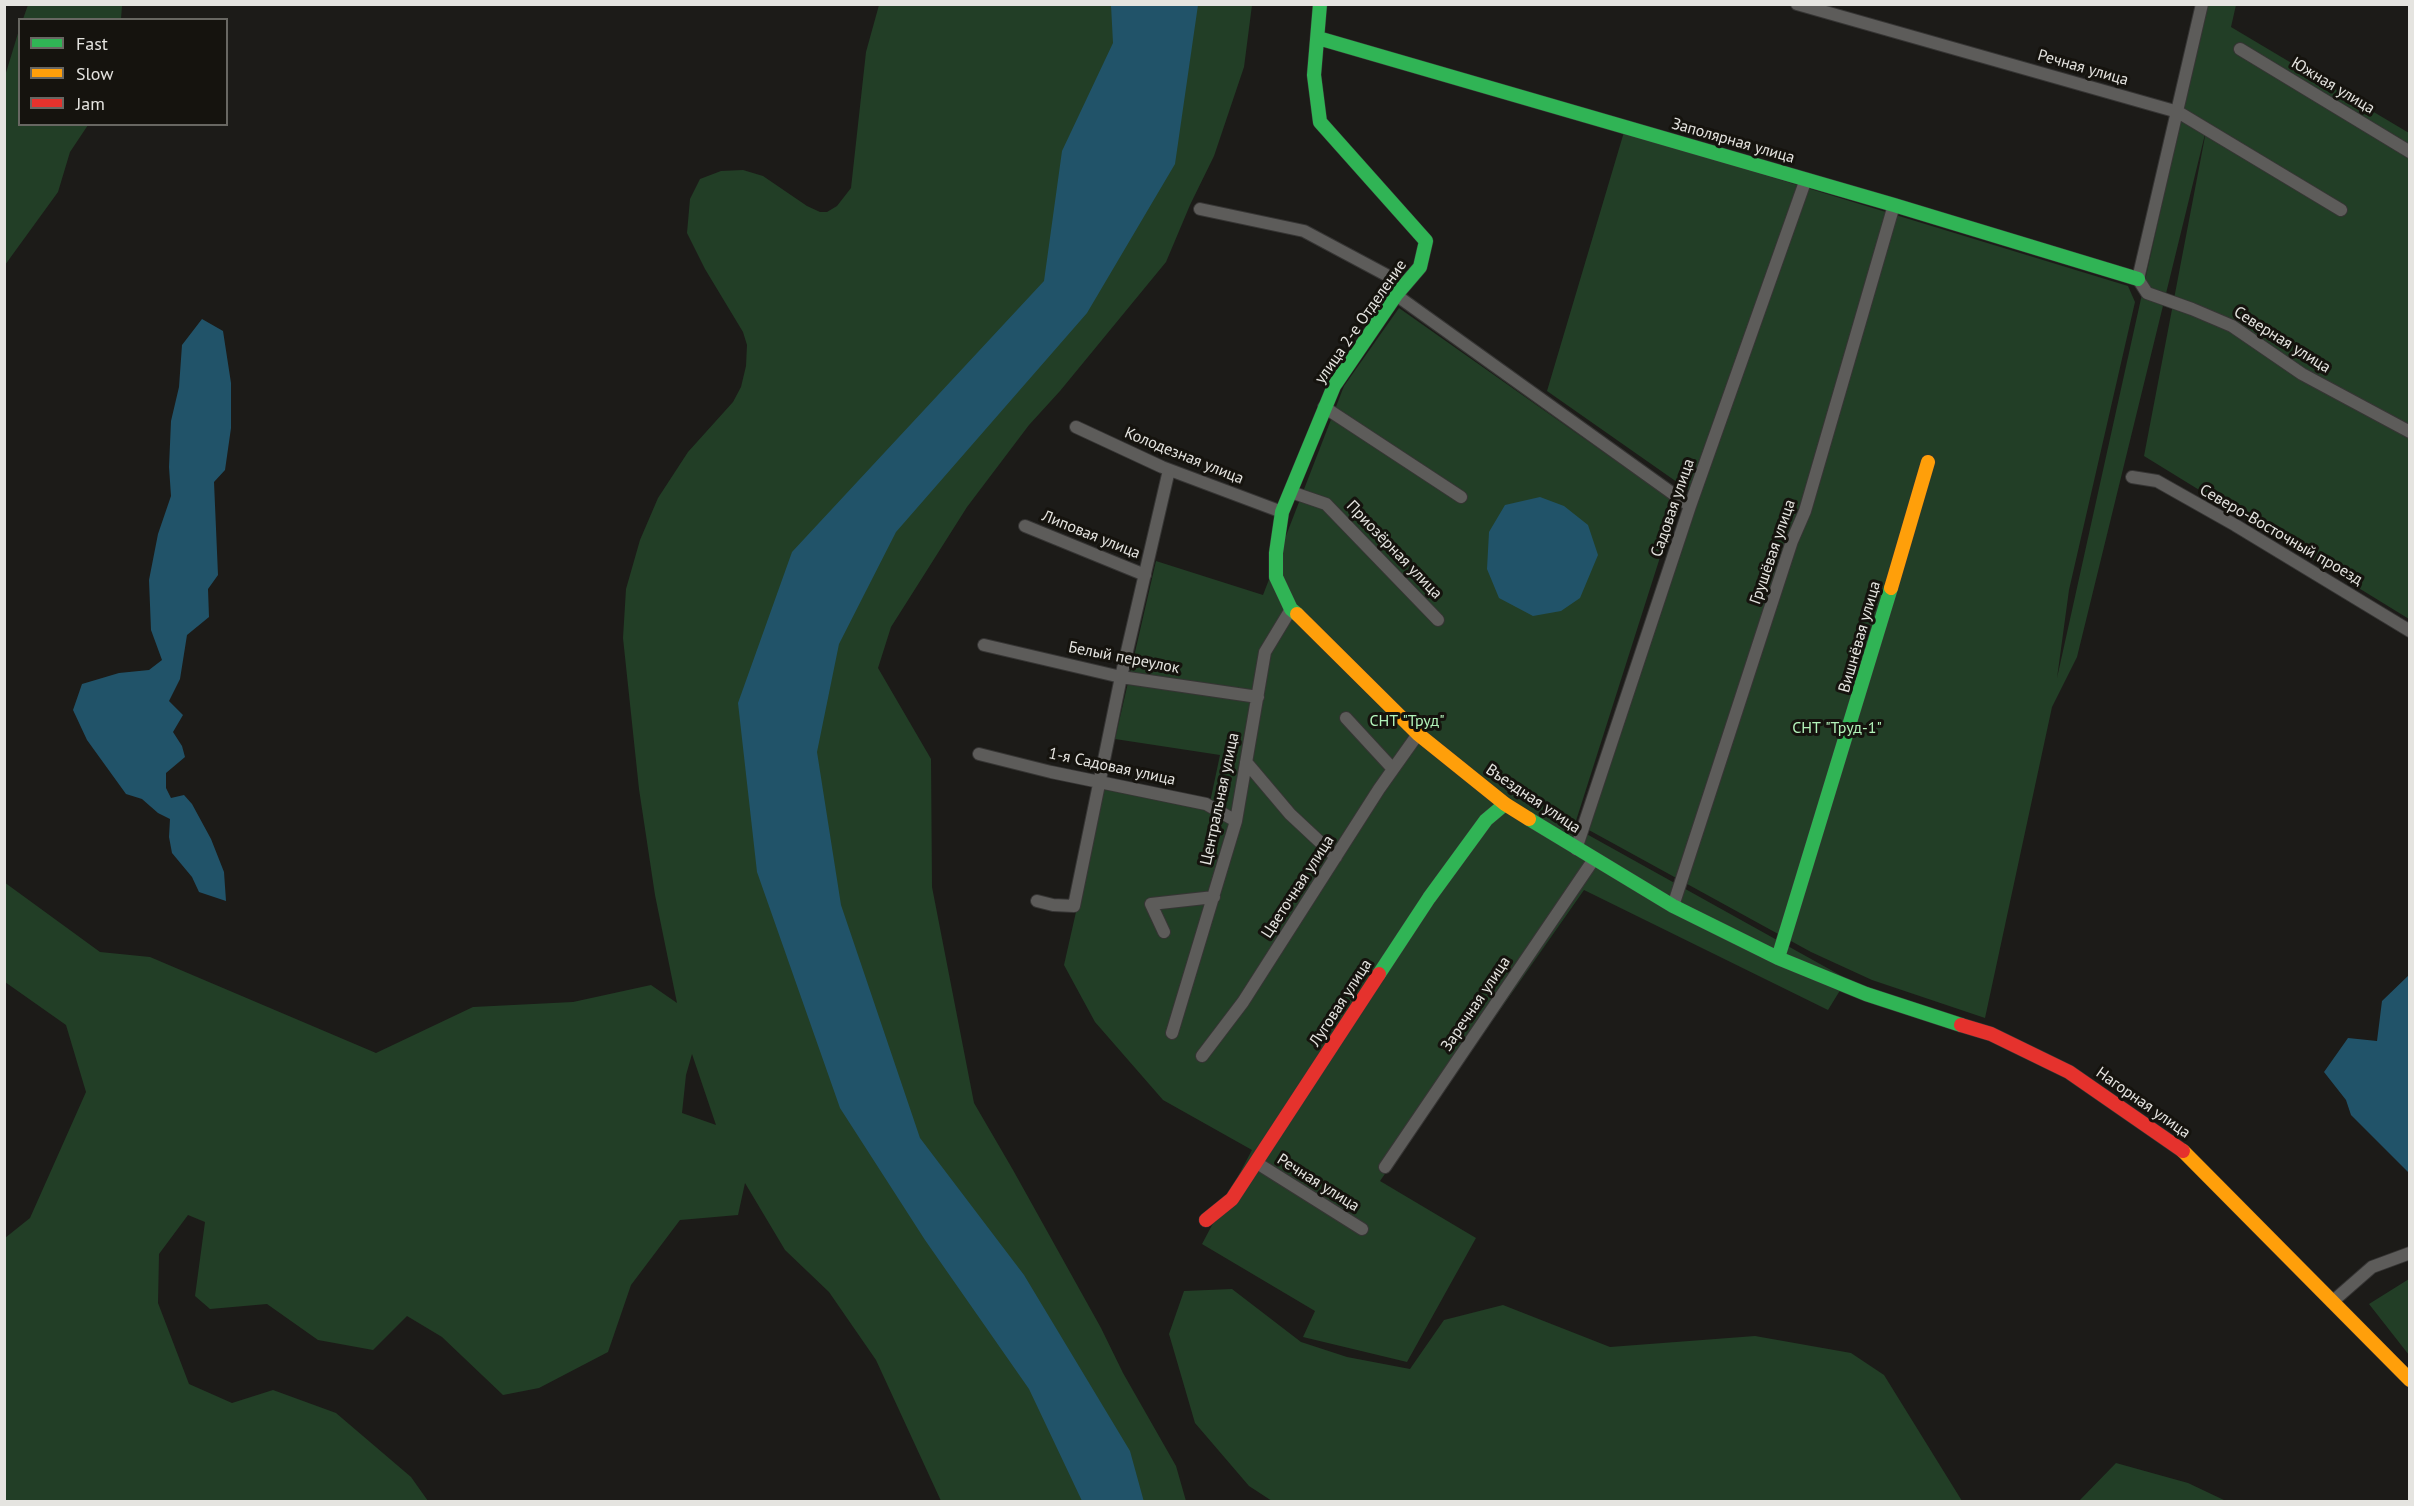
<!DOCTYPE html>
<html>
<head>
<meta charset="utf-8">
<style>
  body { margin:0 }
  #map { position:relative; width:2414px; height:1506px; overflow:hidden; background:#1c1b18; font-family:"PT Sans",sans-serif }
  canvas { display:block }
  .frame { position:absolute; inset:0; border:6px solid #e5e4e0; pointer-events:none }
  .legend { position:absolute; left:18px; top:18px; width:210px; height:108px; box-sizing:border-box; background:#15130e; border:2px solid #686762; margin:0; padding:8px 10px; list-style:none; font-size:18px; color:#e5e4e0 }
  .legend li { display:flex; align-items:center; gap:12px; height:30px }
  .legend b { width:30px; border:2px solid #686762 }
</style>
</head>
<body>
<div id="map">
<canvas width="2414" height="1506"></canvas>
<div class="frame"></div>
<ul class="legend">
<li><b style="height:8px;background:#30b455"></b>Fast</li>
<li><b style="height:8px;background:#ff9f0a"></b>Slow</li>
<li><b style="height:8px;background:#e5322d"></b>Jam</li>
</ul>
</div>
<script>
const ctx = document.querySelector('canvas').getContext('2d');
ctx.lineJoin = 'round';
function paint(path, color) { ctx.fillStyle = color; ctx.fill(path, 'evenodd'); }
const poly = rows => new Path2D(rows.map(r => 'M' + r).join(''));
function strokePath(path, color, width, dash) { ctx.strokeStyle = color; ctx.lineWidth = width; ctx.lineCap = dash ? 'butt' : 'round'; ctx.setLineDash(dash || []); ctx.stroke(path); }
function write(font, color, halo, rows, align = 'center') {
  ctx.font = font + ' "PT Sans",sans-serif'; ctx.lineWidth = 6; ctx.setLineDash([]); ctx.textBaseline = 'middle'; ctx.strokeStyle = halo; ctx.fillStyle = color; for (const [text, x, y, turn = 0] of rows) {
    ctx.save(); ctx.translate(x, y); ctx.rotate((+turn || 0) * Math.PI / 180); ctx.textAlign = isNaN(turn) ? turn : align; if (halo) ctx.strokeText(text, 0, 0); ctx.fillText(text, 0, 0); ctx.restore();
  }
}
paint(poly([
  [28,5,28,4,124,5,122,6,121,19,23,19],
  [879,5,1252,5,1244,67,1214,156,1190,205,1166,262,1060,391,1029,425,967,507,891,627,878,668,931,759,932,887,974,1103,1013,1170,1101,1328,1123,1373,1176,1466,1186,1501,941,1501,876,1360,829,1292,785,1250,745,1183,738,1215,680,1220,631,1285,608,1352,539,1388,503,1395,442,1337,407,1316,373,1350,318,1340,267,1304,210,1309,195,1296,205,1222,188,1215,159,1254,158,1303,189,1384,232,1403,273,1390,336,1413,411,1477,428,1501,5,1501,5,1238,30,1218,86,1092,66,1025,5,982,4,882,100,952,150,957,376,1053,473,1007,573,1002,651,985,677,1003,655,895,639,789,623,638,626,589,640,540,658,498,688,452,733,402,741,387,746,366,747,345,743,332,705,269,687,233,690,199,700,179,721,171,743,170,763,176,807,206,820,212,827,212,837,206,851,188,866,52],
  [692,1054,716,1125,682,1113,686,1075],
  [2206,5,2236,5,2231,27,2409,133,2409,619,2144,456,2207,126,2077,657,2052,707,1985,1018,1872,980,1811,952,1587,829,1694,494,1547,391,1624,132,2128,286,2135,302,2069,590,2057,678],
  [19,30,20,124,88,125,70,152,58,192,5,265,5,76],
  [1399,308,1677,504,1574,827,1847,979,1828,1010,1584,890,1380,1181,1476,1238,1407,1362,1303,1337,1315,1311,1202,1244,1252,1150,1163,1100,1095,1022,1064,965,1104,788,1209,807,1220,755,1115,739,1156,561,1263,595,1344,386],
  [2409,1279,2409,1355,2369,1304],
  [1232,1289,1301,1342,1347,1357,1410,1369,1444,1320,1503,1305,1610,1347,1755,1336,1851,1353,1884,1375,1962,1501,1272,1501,1249,1486,1195,1423,1169,1334,1184,1291],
  [2116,1463,2188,1483,2226,1501,2079,1501]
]), '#223e26');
paint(poly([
  [1111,5,1198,5,1175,164,1087,313,896,532,839,644,817,752,841,905,920,1138,1024,1275,1130,1451,1144,1502,1082,1501,1029,1389,925,1240,840,1108,757,872,738,703,792,552,1044,281,1062,151,1113,43],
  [202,319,223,331,231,383,231,428,225,470,214,482,218,575,208,589,209,617,187,635,180,679,169,701,183,715,173,732,182,746,185,757,166,773,166,788,171,798,184,795,192,804,211,839,224,872,226,901,199,892,192,877,172,853,169,837,170,819,158,813,142,799,126,794,87,740,73,710,82,684,119,673,149,670,162,660,151,630,149,580,158,534,171,496,169,467,171,421,179,387,182,345],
  [1540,497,1564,506,1588,525,1598,555,1580,598,1561,611,1533,616,1499,598,1487,569,1489,532,1505,505],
  [2409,975,2409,1173,2351,1115,2346,1100,2324,1072,2348,1038,2377,1041,2382,1001]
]), '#215369');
const street = poly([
  [1797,4,2178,112,2341,210],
  [2202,4,2138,279,2147,293,2192,309,2232,326,2302,374,2410,432],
  [2240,49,2410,152],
  [1200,209,1304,231,1392,278,1396,295,1690,506],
  [1324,407,1461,497],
  [1076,427,1162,467,1282,512],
  [2132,477,2157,481,2235,525,2410,631],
  [1291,492,1326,504,1438,620],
  [1025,526,1145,575],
  [984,645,1121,677,1258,697],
  [1346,718,1393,769],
  [979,754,1051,772,1206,804,1236,821],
  [1246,762,1290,814,1336,857],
  [1576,849,1690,506,1806,179],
  [1037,901,1053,905,1074,906,1121,677,1169,470],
  [1673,906,1792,541,1805,511,1894,205],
  [1164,932,1151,904,1214,897],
  [1172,1033,1236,821,1265,652,1291,609],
  [1202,1056,1243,1002,1379,789,1418,734],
  [1257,1163,1362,1229],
  [1385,1167,1594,859],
  [2332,1302,2372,1267,2410,1253]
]);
const fast = poly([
  [1318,38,1894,205,2138,279],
  [1297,614,1291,609,1276,577,1276,553,1282,512,1334,386,1396,295,1420,267,1426,241,1320,122,1314,75,1320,4],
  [1529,819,1673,906,1778,958,1866,994,1961,1025],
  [1778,958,1891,588],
  [1379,974,1429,898,1486,820,1505,804]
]);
const slow = poly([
  [1891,588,1928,462],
  [1297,614,1418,734,1505,804,1529,819],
  [2183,1151,2410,1380]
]);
const jam = poly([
  [1961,1025,1991,1034,2069,1072,2183,1151],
  [1206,1220,1232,1199,1379,974]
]);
strokePath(street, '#363534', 14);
strokePath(fast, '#363534', 15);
strokePath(slow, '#363534', 15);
strokePath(jam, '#363534', 15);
strokePath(street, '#5d5c5a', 12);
strokePath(fast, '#30b455', 14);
strokePath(slow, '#ff9f0a', 14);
strokePath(jam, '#e5322d', 14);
write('16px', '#e5e4e0', '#15130e', [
  ["Речная улица",2083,68,16],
  ["Южная улица",2333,86,31],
  ["Заполярная улица",1733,141,16],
  ["улица 2-е Отделение",1361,322,-55],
  ["Северная улица",2282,340,32],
  ["Колодезная улица",1184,456,22],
  ["Садовая улица",1673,508,-71],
  ["Липовая улица",1091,535,22],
  ["Северо-Восточный проезд",2281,535,30],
  ["Приозёрная улица",1394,550,46],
  ["Грушёвая улица",1773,552,-71],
  ["Вишнёвая улица",1860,637,-74],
  ["Белый переулок",1124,658,11],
  ["1-я Садовая улица",1112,767,12],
  ["Центральная улица",1220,799,-78],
  ["Въездная улица",1533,799,34],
  ["Цветочная улица",1298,887,-57],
  ["Луговая улица",1341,1003,-57],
  ["Заречная улица",1476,1004,-56],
  ["Нагорная улица",2143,1103,35],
  ["Речная улица",1318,1183,32]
]);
write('16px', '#b3f3ba', '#15130e', [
  ["СНТ \"Труд\"",1407,721],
  ["СНТ \"Труд-1\"",1837,728]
]);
</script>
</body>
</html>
